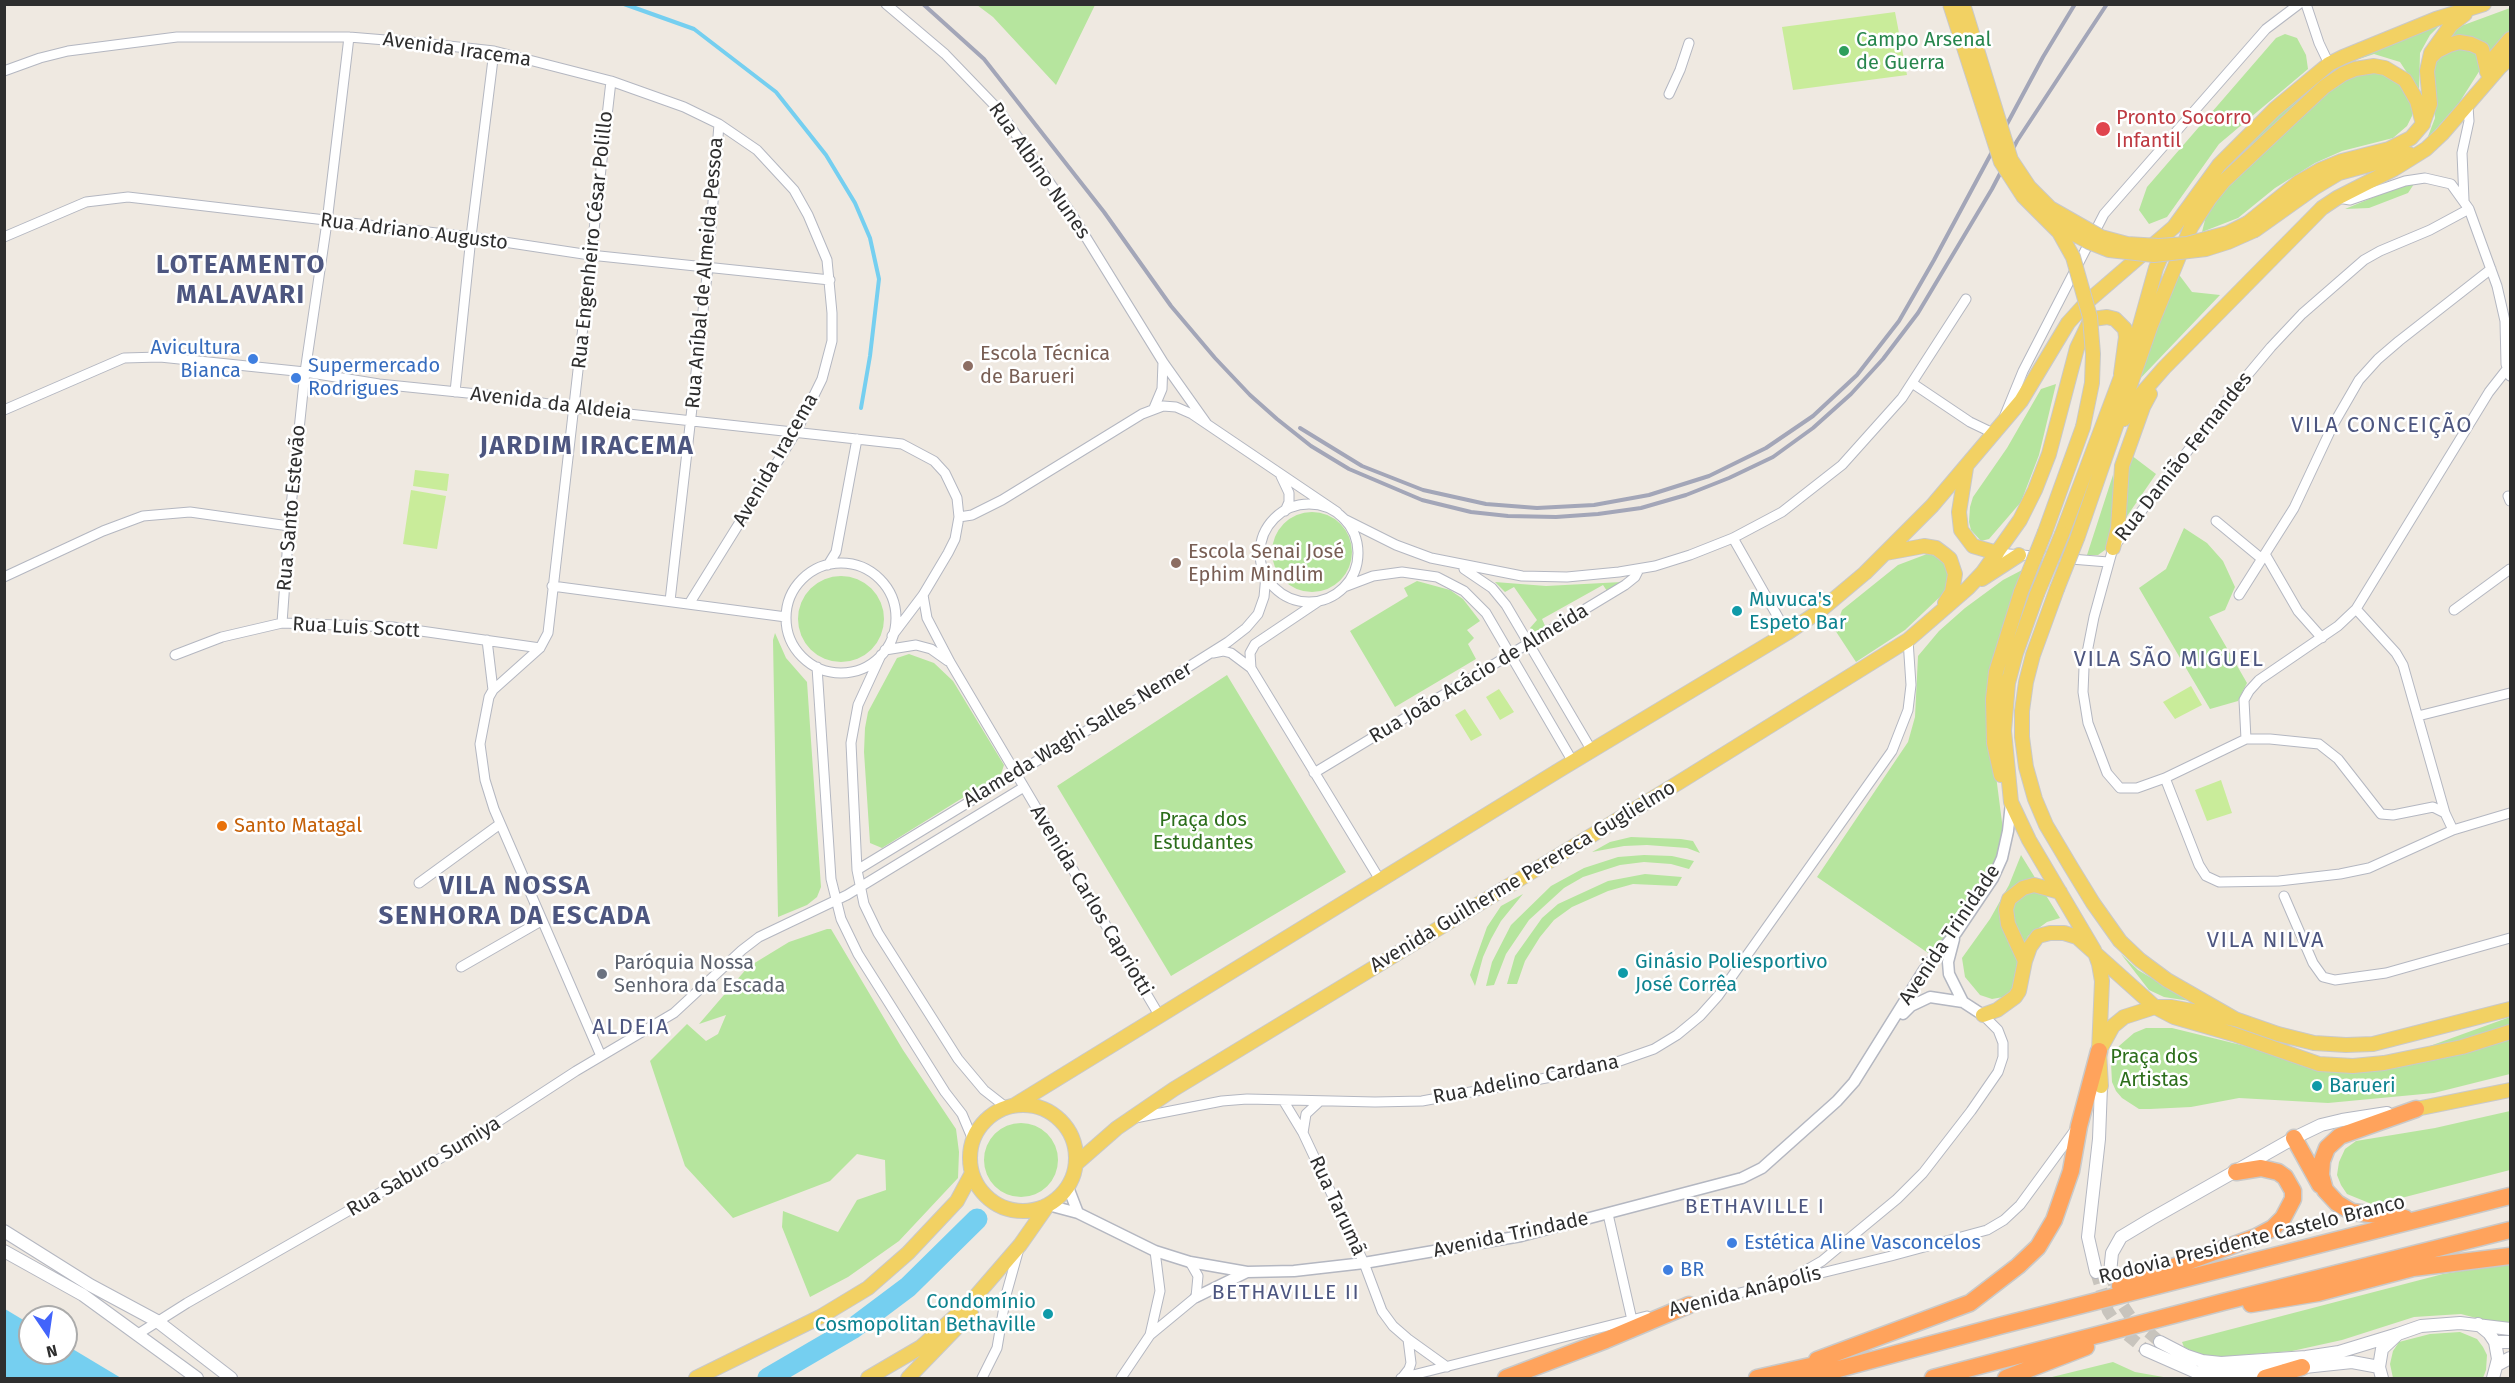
<!DOCTYPE html>
<html>
<head>
<meta charset="utf-8">
<style>
  body { margin:0 }
  #map { position:relative; width:2515px; height:1383px; overflow:hidden; background:#efe9e1; font-family:"Fira Sans",sans-serif }
  canvas { display:block }
  .frame { position:absolute; inset:0; border:6px solid #2e2e2e; pointer-events:none }
  .north { position:absolute; left:18px; top:1305px; width:60px; height:60px; box-sizing:border-box; background:#fff; border:2px solid #ababab; border-radius:50%; rotate:167deg; font-size:16px; font-weight:700; line-height:24px; text-align:center; color:#2e2e2e }
  .north::after { content:''; display:block; margin:auto; width:21px; height:27px; background:#4264fb; clip-path:polygon(50% 0,100% 100%,50% 72%,0 100%) }
</style>
</head>
<body>
<div id="map">
<canvas width="2515" height="1383"></canvas>
<div class="frame"></div>
<div class="north">N</div>
</div>
<script>
const ctx = document.querySelector('canvas').getContext('2d');
ctx.lineJoin = 'round';
function paint(path, color) { ctx.fillStyle = color; ctx.fill(path, 'evenodd'); }
const poly = rows => new Path2D(rows.map(r => 'M' + r).join(''));
function strokePath(path, color, width, dash) { ctx.strokeStyle = color; ctx.lineWidth = width; ctx.lineCap = dash ? 'butt' : 'round'; ctx.setLineDash(dash || []); ctx.stroke(path); }
function write(font, color, halo, rows, align = 'center') {
  ctx.font = font + ' "Fira Sans",sans-serif'; ctx.lineWidth = 5; ctx.setLineDash([]); ctx.textBaseline = 'middle'; ctx.strokeStyle = halo; ctx.fillStyle = color; for (const [text, x, y, turn = 0] of rows) {
    ctx.save(); ctx.translate(x, y); ctx.rotate((+turn || 0) * Math.PI / 180); ctx.textAlign = isNaN(turn) ? turn : align; if (halo) ctx.strokeText(text, 0, 0); ctx.fillText(text, 0, 0); ctx.restore();
  }
}
paint(poly([
  [977,5,1095,5,1056,85,993,17],
  [2510,8,2510,32,2487,59,2459,103,2427,139,2435,118,2431,75,2437,53,2448,37,2461,26],
  [2445,20,2430,35,2420,53,2419,91,2400,62,2374,54,2356,60,2331,73,2216,177,2262,130,2333,66],
  [2285,34,2297,38,2306,55,2308,69,2219,144,2167,217,2149,224,2139,210,2147,187,2276,38],
  [2375,71,2391,76,2404,87,2412,103,2412,116,2407,126,2393,138,2342,151,2315,163,2275,188,2238,218,2202,232,2207,212,2236,175,2326,92,2354,74],
  [2414,184,2408,193,2369,208,2345,209,2403,185],
  [2177,272,2192,292,2220,295,2135,384],
  [2056,384,2039,455,2021,502,1989,539,1981,541,1971,530,1969,522,1970,507,1973,497,2007,448,2041,389],
  [2131,455,2156,474,2123,522,2129,458],
  [2113,475,2114,517,2110,542,2105,550,2098,555,2087,555],
  '1272 552a40 40 0 1 1 80 0a40 40 0 1 1-80 0Z',
  [2184,528,2207,543,2223,561,2235,587,2225,610,2209,617,2247,683,2238,701,2210,709,2139,588,2166,569],
  [1927,554,1937,556,1946,565,1948,582,1944,593,1905,630,1856,662,1835,630,1842,610,1898,565],
  [2024,569,1999,647,1995,768,2003,830,1999,854,1986,884,1958,923,1931,955,1817,877,1908,742,1915,717,1918,656,1939,631,1965,608,2003,580],
  '798 619a43 43 0 1 1 86 0a43 43 0 1 1-86 0Z',
  [1417,581,1450,590,1463,599,1480,621,1467,630,1474,638,1468,644,1476,659,1395,707,1350,631,1408,596,1404,588],
  [1495,582,1546,586,1622,582,1607,591,1603,585,1542,619,1546,628,1536,632,1530,628,1537,620,1514,587,1505,592],
  [775,633,786,658,807,682,821,887,817,897,807,905,778,917,773,640],
  [909,654,934,663,953,681,1004,765,1001,774,882,848,870,843,864,752,865,728,868,712,897,658],
  [1227,675,1346,872,1171,976,1057,786],
  [1631,837,1681,839,1693,841,1700,853,1687,848,1647,845,1624,846,1592,852,1610,842],
  [1644,855,1672,856,1694,861,1689,869,1671,864,1644,862,1620,865,1583,877,1564,888,1529,920,1506,954,1494,985,1486,986,1492,962,1511,925,1551,886,1584,868,1618,857],
  [2021,855,2060,918,2047,922,2028,936,2019,963,2016,988,2009,996,1992,999,1980,995,1965,977,1962,958,1990,919,2009,885],
  [1645,874,1682,877,1677,886,1633,884,1608,891,1572,907,1554,920,1540,937,1525,961,1517,984,1507,984,1515,956,1542,918,1558,904,1608,881],
  [1523,894,1501,921,1491,939,1483,957,1475,986,1470,975,1487,927,1501,906],
  [827,929,831,929,903,1050,956,1129,959,1152,958,1178,899,1241,848,1277,810,1297,782,1227,783,1211,838,1232,857,1200,886,1190,885,1160,857,1154,830,1181,733,1218,685,1166,650,1061,687,1024,706,1041,718,1034,726,1015,699,1024,748,967,789,942],
  [2121,954,2138,970,2190,1001,2164,997,2149,990],
  [2510,1017,2510,1074,2434,1093,2328,1103,2239,1098,2191,1107,2150,1109,2139,1109,2122,1098,2116,1091,2112,1082,2111,1063,2119,1046,2134,1033,2146,1028,2172,1028,2302,1060,2347,1061,2392,1056,2427,1047],
  [2510,1111,2510,1170,2374,1205,2347,1194,2341,1185,2337,1175,2339,1162,2345,1149,2356,1141,2435,1128],
  '984 1160a37 37 0 1 1 74 0a37 37 0 1 1-74 0Z',
  [2510,1263,2510,1327,2461,1314,2414,1317,2342,1340,2292,1351,2206,1358,2184,1347,2182,1342,2443,1274],
  [2460,1332,2477,1339,2483,1347,2487,1355,2486,1370,2483,1378,2393,1378,2390,1364,2393,1351,2399,1342,2430,1334],
  [2113,1362,2135,1372,2169,1378,2048,1378]
]), '#b6e59e');
paint(poly([
  [1895,12,1907,75,1793,90,1782,27],
  [415,470,449,474,447,491,413,486],
  [411,490,446,496,437,549,403,544],
  [2191,686,2202,705,2175,719,2163,702],
  [1499,689,1514,712,1500,720,1486,697],
  [1465,709,1482,735,1471,741,1455,715],
  [2221,780,2232,813,2207,821,2195,790]
]), '#c9ec9a');
paint(poly([
  [5,1309,30,1324,30,1353,66,1353,66,1345,121,1378,5,1378]
]), '#75cff0');
strokePath(poly([
  [624,4,694,29,776,92,826,155,855,203,870,238,879,279,870,356,861,408]
]), '#75cff0', 4);
strokePath(poly([
  [768,1378,852,1329,908,1287,977,1219]
]), '#75cff0', 21);
strokePath(poly([
  [2096,1272,2108,1311,2120,1329,2146,1350],
  [2110,1273,2120,1301,2130,1316,2160,1342]
]), '#c8c4bd', 12, [12, 6]);
const minor = poly([
  [886,4,945,54,998,109,1071,213,1163,362,1207,424],
  [2306,4,2319,43,2329,64],
  [4,71,40,58,68,51,177,37,349,37,422,43,494,51,611,81,684,107,719,124,757,150,794,190,808,215,827,260,832,313,832,341,822,379,796,432,689,604],
  [1669,94,1680,70,1689,43],
  [2338,198,2350,200,2405,181,2425,178,2451,184,2469,209,2497,286,2505,321,2506,364,2510,376],
  [2464,200,2462,153,2469,121,2468,106],
  [4,237,86,202,128,197,471,237,590,255,830,280],
  [1912,383,1970,422,1995,434],
  [455,392,471,237,494,51],
  [1154,408,1162,389,1163,362],
  [4,410,124,358,160,357,305,372,379,384,497,396,574,408,902,444,934,461,945,473,957,498,959,517,955,539,948,553,923,595,892,636],
  [2005,415,2023,371,2104,214,2266,29,2299,4],
  [1281,476,1289,493,1289,502,1285,511],
  [2508,496,2510,501],
  '1260 553a49 49 0 1 1 98 0a49 49 0 1 1-98 0Z',
  [959,517,972,515,1002,500,1142,414,1163,406,1176,407,1192,414,1337,512],
  [1344,519,1396,545,1431,558,1522,576,1567,577,1619,572,1655,566,1690,555,1733,538,1782,512,1842,465,1902,398,1966,299],
  [2216,521,2262,559],
  [1733,538,1787,633],
  [1997,553,2108,562],
  [2265,554,2298,611,2322,638],
  '786 618a55 55 0 1 1 110 0a55 55 0 1 1-110 0Z',
  [828,565,836,552,857,439],
  [1464,569,1492,588,1506,605,1592,751],
  [4,577,103,531,143,516,190,512,289,526],
  [552,586,786,617],
  [1344,587,1373,576,1402,572,1437,577,1464,591,1486,613,1573,762],
  [923,595,927,618,950,662,1159,1015],
  [2239,595,2294,508,2333,425,2359,380,2378,359,2399,341,2491,269],
  [670,601,708,267,719,124],
  [2356,609,2396,653,2403,665,2445,813,2453,830],
  [2454,610,2510,569],
  [282,623,289,526,305,372,327,222,349,37],
  [487,640,493,690],
  [885,650,916,645,931,649,948,661],
  [1213,653,1223,651,1231,653,1251,668,1380,880],
  [175,655,222,637,282,623,393,627,540,648],
  [881,655,858,705,851,743,857,870,864,904,878,933,958,1059,984,1090,1007,1108],
  [817,667,831,879,841,919,858,954,889,1003,945,1092,962,1114,973,1140],
  [1251,668,1250,653,1255,644,1319,601],
  [2418,716,2510,693],
  [2246,739,2244,700,2249,691,2259,680,2338,626,2356,609,2489,392,2507,369],
  [1314,773,1625,585,1635,577,1639,569],
  [2165,778,2199,865,2206,876,2219,882,2279,881,2340,874,2369,868,2453,830,2510,813],
  [2445,813,2433,807,2393,815,2381,814,2338,759,2319,744,2270,739,2246,739,2165,778,2137,788,2120,788,2107,773,2088,723,2083,692,2084,668,2094,617,2113,548,2230,396,2271,347,2302,314,2364,260,2380,251,2430,230,2469,209],
  [857,870,1096,725,1228,642,1246,628,1258,614,1264,597,1266,575],
  [419,883,500,824],
  [2284,896,2313,963,2323,977,2335,980,2386,973,2510,938],
  [461,967,541,921],
  [601,1056,494,809,485,780,480,744,489,697,493,690,540,648,548,633,611,81],
  [1283,1100,1303,1133,1364,1263,1382,1311,1393,1326,1408,1339,1447,1367],
  [1135,1118,1222,1101,1247,1099,1375,1102,1422,1101,1573,1073,1614,1063,1654,1049,1677,1035,1700,1016,1718,996,1892,751,1908,710,1911,685,1908,640],
  [1303,1133,1306,1114,1320,1101],
  [1608,1214,1632,1320],
  [1796,1276,1822,1261,1897,1199,1923,1173,1971,1111,1998,1072,2003,1057,2003,1043,1998,1030,1983,1015],
  [1686,1306,1891,1256,1987,1230,2004,1220,2020,1205,2075,1130],
  [138,1334,187,1303,453,1151,576,1071,674,1013,742,950,759,937,847,895,1024,787],
  [1150,1335,1160,1291,1155,1251],
  [982,1378,997,1348,1006,1295,1018,1252],
  [1121,1378,1150,1335,1196,1297,1198,1276,1190,1262],
  [1401,1378,1647,1316],
  [1402,1378,1409,1369,1411,1363,1408,1339]
]);
const tertiary = poly([
  [1954,939,1948,962,1949,974,1963,1002],
  [1903,1014,1911,1006,1930,997,1963,1002,1983,1015],
  [1068,1187,1078,1213],
  [1048,1205,1078,1213,1155,1251,1190,1262,1247,1272,1294,1271,1364,1263,1521,1236,1742,1178,1762,1168,1837,1101,1854,1082,1924,970,1956,933,1993,878,2002,858,2008,831,2011,803],
  [1196,1297,1247,1272]
]);
const secondary = poly([
  [4,1231,90,1285,157,1321,231,1378],
  [4,1251,83,1295,197,1378],
  [2096,1272,2088,1237,2099,1139,2101,1086],
  [2110,1273,2112,1253,2121,1237,2151,1219,2294,1138,2321,1125,2342,1120,2387,1113],
  [2478,1324,2489,1333,2495,1342,2498,1359,2493,1378],
  [2160,1342,2187,1356,2202,1361,2221,1363,2306,1357,2339,1352,2398,1334],
  [2495,1342,2510,1342],
  [2146,1350,2196,1372,2218,1374,2278,1369],
  [2497,1365,2510,1358],
  [2295,1368,2352,1362,2379,1367],
  [2382,1378,2379,1367,2382,1349,2398,1334,2421,1326,2460,1323,2510,1329]
]);
const primary = poly([
  [2431,57,2437,51,2449,45,2459,42,2471,44,2482,49,2487,70],
  [2487,72,2493,59,2510,39],
  [2423,123,2430,104,2427,71,2431,53,2451,25,2465,14],
  [2255,230,2314,188,2339,173,2409,154],
  [2124,419,2143,392,2164,368,2322,208,2337,198,2394,169,2426,149,2442,134,2500,67,2510,58],
  [1966,468,1959,512,1961,530,1973,546,1997,553],
  [2045,532,2083,427],
  [2062,534,2139,329,2156,268,2166,245],
  [2078,536,2151,325,2191,227,2210,198,2223,182,2324,87,2343,74,2355,69,2374,66,2385,68,2405,80,2417,101,2423,124,2411,138,2389,149,2342,161,2320,170,2299,182,2248,223],
  [2113,548,2118,528,2122,466,2143,407,2150,394],
  [1886,553,1924,546,1936,548,1944,554,1950,559,1955,574,1952,592,1945,603],
  [1982,579,2019,555],
  [2057,589,2033,655,2026,682,2022,711,2022,737,2026,767,2035,799,2046,825,2071,867,2093,903,2120,941,2140,960,2167,980,2235,1019],
  [2037,594,2016,653,2008,683,2004,731,2011,802,2029,840,2094,950,2099,964,2102,981,2099,1051,2101,1086],
  [2001,775,1994,743,1993,699,1996,672,2021,592],
  [2025,961,2008,924,2006,909,2009,899,2023,888,2034,885,2060,892],
  [1983,1015,1997,1010,2015,997,2019,991,2025,961,2030,947,2038,936,2050,933,2064,933,2077,937,2155,1007,2174,1017,2233,1034,2319,1064,2353,1066,2384,1063,2462,1047,2510,1032],
  [2102,1046,2113,1026,2124,1017,2155,1007,2171,1007,2235,1019,2278,1034,2314,1043,2346,1045,2373,1044,2510,1009],
  '970 1158a53 53 0 1 1 106 0a53 53 0 1 1-106 0Z',
  [1013,1106,1561,769,1787,633,1821,610,1865,573,1932,506,2021,401,2068,323,2087,302,2174,227,2219,165,2275,109,2329,64,2343,57,2436,19,2484,4],
  [2416,1109,2510,1090],
  [1077,1163,1117,1128,1174,1089,1678,783,1908,640,1968,588,1983,572,2020,520,2035,490,2049,454,2077,348,2089,323,2093,319,2107,317,2115,319,2125,329,2126,337,2121,374],
  [696,1378,820,1317,868,1288,908,1253,957,1201,972,1173],
  [868,1378,921,1347,969,1304,1020,1245,1048,1205],
  [908,1378,971,1313]
]);
const motorway = poly([
  [2294,1138,2320,1185],
  [2405,1218,2352,1212,2337,1203,2325,1190,2321,1175,2322,1161,2327,1148,2340,1136,2416,1109],
  [2120,1286,2256,1237,2273,1228,2283,1218,2293,1199,2293,1191,2285,1177,2278,1172,2261,1168,2236,1172],
  [2251,1304,2318,1293,2413,1268,2510,1256],
  [1817,1360,1970,1303,2018,1266,2038,1247,2054,1220,2071,1171,2079,1126,2099,1051],
  [1506,1378,1606,1340,1689,1305],
  [1757,1378,1828,1362],
  [1805,1378,2003,1325,2510,1196],
  [1933,1378,2223,1302,2510,1230],
  [2006,1378,2086,1347],
  [2265,1378,2302,1367]
]);
strokePath(minor, '#b4b7c1', 11);
strokePath(tertiary, '#b4b7c1', 13);
strokePath(secondary, '#b4b7c1', 14);
strokePath(primary, '#c9c9c9', 16);
strokePath(motorway, '#c9c9c9', 19);
strokePath(minor, '#fff', 9);
strokePath(tertiary, '#fff', 10);
strokePath(secondary, '#fff', 12);
strokePath(primary, '#f2d163', 14);
strokePath(motorway, '#ffa35c', 16);
strokePath(poly([
  [923,4,984,59,1104,212,1171,306,1215,358,1250,395,1277,419,1311,446,1349,469,1422,500,1471,512,1508,516,1556,517,1598,514,1641,508,1686,495,1729,478,1773,457,1813,428,1851,394,1883,359,1918,313,1992,189,2017,141,2107,4],
  [1300,428,1362,466,1423,490,1486,504,1537,508,1594,505,1649,495,1709,476,1766,448,1813,416,1857,375,1899,321,1934,260,2043,57,2075,4]
]), '#a3a6b8', 4);
const primaryBridge = poly([
  [1950,4,2001,162,2023,196,2059,232,2073,257,2090,317,2093,354,2092,383,2083,427],
  [1963,4,2011,160,2029,187,2050,208,2101,237,2127,244,2159,246,2187,244,2228,233,2248,223],
  [2057,225,2089,242,2109,250,2154,255,2206,249,2228,242,2255,230],
  [2057,589,2078,536],
  [2021,592,2045,532],
  [2037,594,2062,534]
]);
strokePath(primaryBridge, '#c9c9c9', 16, []);
strokePath(primaryBridge, '#f2d163', 14);
for (const [x, y, r, color] of [
  [1844,51,6,"#2e9e5b"],
  [2103,129,8,"#e0444e"],
  [253,359,6,"#3f7fe0"],
  [968,366,6,"#8d6e63"],
  [296,378,6,"#3f7fe0"],
  [1176,563,6,"#8d6e63"],
  [1737,611,6,"#0f9aa8"],
  [222,826,6,"#e8710a"],
  [1623,973,6,"#0f9aa8"],
  [602,974,6,"#6b7280"],
  [2317,1086,6,"#0f9aa8"],
  [1732,1243,6,"#3f7fe0"],
  [1668,1270,6,"#3f7fe0"],
  [1048,1314,6,"#0f9aa8"]
]) { const dot = new Path2D(); dot.arc(x, y, r, 0, 2 * Math.PI); ctx.fillStyle = color; ctx.fill(dot); strokePath(dot, '#fff', 2); }
write('20px', '#27864d', '#fff', [
  ["Campo Arsenal",1856,40],
  ["de Guerra",1856,63]
], 'left');
write('20px', '#2e2e2e', '#fff', [
  ["Avenida Iracema",457,50,8],
  ["Rua Albino Nunes",1039,171,55],
  ["Rua Adriano Augusto",414,232,7],
  ["Rua Engenheiro César Polillo",593,240,-84],
  ["Rua Aníbal de Almeida Pessoa",705,273,-85],
  ["Avenida da Aldeia",551,404,7],
  ["Rua Damião Fernandes",2184,457,-52],
  ["Avenida Iracema",776,460,-60],
  ["Rua Santo Estevão",292,508,-85],
  ["Rua Luis Scott",356,628,3],
  ["Rua João Acácio de Almeida",1479,674,-31],
  ["Alameda Waghi Salles Nemer",1078,735,-31],
  ["Avenida Guilherme Perereca Guglielmo",1523,877,-31],
  ["Avenida Carlos Capriotti",1091,901,59],
  ["Avenida Trinidade",1950,935,-56],
  ["Rua Adelino Cardana",1526,1080,-11],
  ["Rua Saburo Sumiya",424,1167,-31],
  ["Rua Tarumã",1337,1206,65],
  ["Avenida Trindade",1511,1235,-12],
  ["Rodovia Presidente Castelo Branco",2252,1240,-14],
  ["Avenida Anápolis",1745,1292,-14]
]);
write('20px', '#be3a42', '#fff', [
  ["Pronto Socorro",2116,118],
  ["Infantil",2116,141]
], 'left');
write('20px', '#366cbe', '#fff', [
  ["Avicultura",241,348,"right"],
  ["Bianca",241,371,"right"],
  ["Supermercado",308,366],
  ["Rodrigues",308,389],
  ["Estética Aline Vasconcelos",1744,1243],
  ["BR",1680,1270]
], 'left');
write('20px', '#785e54', '#fff', [
  ["Escola Técnica",980,354],
  ["de Barueri",980,377],
  ["Escola Senai José",1188,552],
  ["Ephim Mindlim",1188,575]
], 'left');
write('20px', '#0d838f', '#fff', [
  ["Muvuca's",1749,600],
  ["Espeto Bar",1749,623],
  ["Ginásio Poliesportivo",1635,962],
  ["José Corrêa",1635,985],
  ["Barueri",2329,1086],
  ["Condomínio",1036,1302,"right"],
  ["Cosmopolitan Bethaville",1036,1325,"right"]
], 'left');
write('20px', '#2c6e1b', '#fff', [
  ["Praça dos",1203,820],
  ["Estudantes",1203,843],
  ["Praça dos",2154,1057],
  ["Artistas",2154,1080]
]);
write('20px', '#c56008', '#fff', [
  ["Santo Matagal",234,826]
], 'left');
write('20px', '#5b616d', '#fff', [
  ["Paróquia Nossa",614,963],
  ["Senhora da Escada",614,986]
], 'left');
ctx.letterSpacing = '1.5px';
write('21px', '#4d5680', '#fff', [
  ["BETHAVILLE I",1755,1207],
  ["BETHAVILLE II",1286,1293]
]);
ctx.letterSpacing = '0px';
ctx.letterSpacing = '1.5px';
write('22px', '#4d5680', '#fff', [
  ["VILA CONCEIÇÃO",2382,426],
  ["VILA SÃO MIGUEL",2169,660],
  ["VILA NILVA",2266,941],
  ["ALDEIA",631,1028]
]);
ctx.letterSpacing = '0px';
ctx.letterSpacing = '1.5px';
write('bold 26px', '#4d5680', '#fff', [
  ["LOTEAMENTO",241,266],
  ["MALAVARI",241,296],
  ["JARDIM IRACEMA",587,447],
  ["VILA NOSSA",515,887],
  ["SENHORA DA ESCADA",515,917]
]);
ctx.letterSpacing = '0px';
</script>
</body>
</html>
